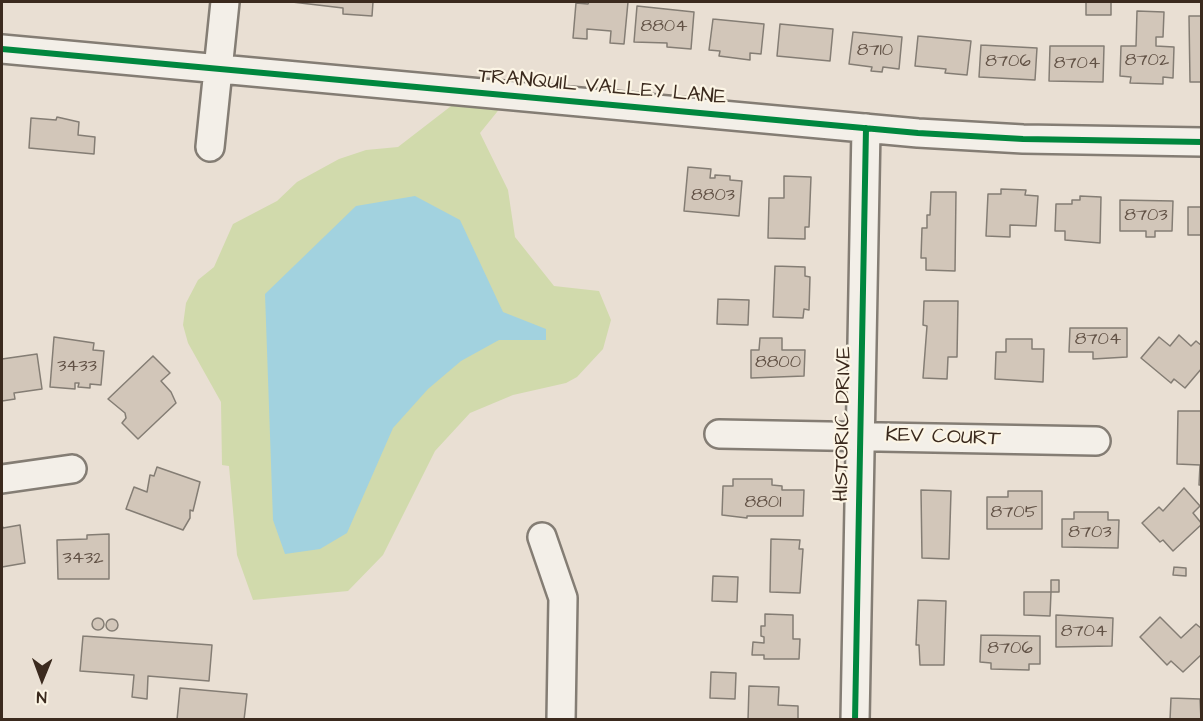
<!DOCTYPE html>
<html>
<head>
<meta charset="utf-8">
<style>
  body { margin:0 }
  #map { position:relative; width:1203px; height:721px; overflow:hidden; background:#e9dfd3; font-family:"Architects Daughter",sans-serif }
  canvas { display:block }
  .frame { position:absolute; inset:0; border:3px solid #3b2a1e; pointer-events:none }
  .north { position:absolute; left:12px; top:649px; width:60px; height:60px; -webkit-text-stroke:4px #fcf5e5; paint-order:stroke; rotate:181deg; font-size:16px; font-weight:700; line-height:24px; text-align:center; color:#3b2a1e }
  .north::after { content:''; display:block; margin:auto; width:21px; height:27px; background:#3b2a1e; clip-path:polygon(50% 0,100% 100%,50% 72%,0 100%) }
</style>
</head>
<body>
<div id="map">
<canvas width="1203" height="721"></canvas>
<div class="frame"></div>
<div class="north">N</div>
</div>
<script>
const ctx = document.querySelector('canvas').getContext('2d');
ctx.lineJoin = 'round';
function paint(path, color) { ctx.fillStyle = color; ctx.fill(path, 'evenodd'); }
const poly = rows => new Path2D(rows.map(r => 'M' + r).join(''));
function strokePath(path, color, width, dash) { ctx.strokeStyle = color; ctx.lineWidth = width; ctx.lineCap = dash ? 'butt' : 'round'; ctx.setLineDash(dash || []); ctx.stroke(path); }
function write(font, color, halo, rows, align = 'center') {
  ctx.font = font + ' "Architects Daughter",sans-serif'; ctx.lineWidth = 4.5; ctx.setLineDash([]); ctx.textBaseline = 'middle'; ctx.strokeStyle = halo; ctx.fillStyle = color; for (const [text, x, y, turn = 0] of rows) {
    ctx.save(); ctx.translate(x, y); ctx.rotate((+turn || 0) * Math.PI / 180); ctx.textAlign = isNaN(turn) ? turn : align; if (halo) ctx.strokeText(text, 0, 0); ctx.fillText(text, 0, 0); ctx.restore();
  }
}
paint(poly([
  [455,103,501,107,480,133,508,190,515,237,554,286,599,291,611,320,603,349,577,377,566,383,513,395,470,413,435,451,383,555,348,591,253,600,237,555,229,466,222,465,221,402,188,343,183,325,186,303,198,280,214,267,233,224,277,201,297,182,339,159,366,150,398,147]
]), '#d1daac');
paint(poly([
  [415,196,460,220,503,312,546,329,546,340,499,340,461,361,428,389,393,428,347,533,320,549,285,554,273,520,265,294,356,206]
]), '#a2d2df');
const building = poly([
  [292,2,373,2,372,16,343,14,343,8,292,2],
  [589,2,628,2,624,44,610,43,611,31,587,29,587,39,573,38,576,3,588,4,589,2],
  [1086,2,1111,2,1111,15,1086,15,1086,2],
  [637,6,694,12,691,49,667,47,667,43,634,42,637,6],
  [1137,11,1164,12,1163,37,1156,37,1156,46,1174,47,1173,78,1163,77,1163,84,1130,83,1131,77,1120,76,1121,46,1136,46,1137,11],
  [1189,16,1202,16,1202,86,1201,82,1190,82,1189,16],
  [713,19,764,24,761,54,750,53,750,60,719,56,720,51,709,50,713,19],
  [780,24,833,29,830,61,777,56,780,24],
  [853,32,902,37,899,69,883,67,882,72,871,71,872,67,849,64,853,32],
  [918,36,971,41,967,75,945,73,946,69,915,66,918,36],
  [981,45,1037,48,1035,80,979,77,981,45],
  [1050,46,1104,46,1103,82,1049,81,1050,46],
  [57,117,79,122,78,135,95,137,94,154,29,148,31,118,56,120,57,117],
  [688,167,711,169,710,178,715,178,715,175,730,176,730,180,742,181,739,216,684,211,688,167],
  [784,176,811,177,809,227,805,227,805,239,768,238,769,198,784,198,784,176],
  [1001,189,1026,190,1025,195,1038,196,1036,226,1010,225,1010,237,986,236,988,194,1001,194,1001,189],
  [931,192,956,192,955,271,926,270,926,258,921,258,922,228,927,228,927,215,930,215,931,192],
  [1080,196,1101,197,1100,243,1065,240,1065,231,1055,231,1056,204,1072,204,1072,200,1080,200,1080,196],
  [1120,200,1173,201,1172,231,1155,231,1155,237,1146,237,1146,231,1120,231,1120,200],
  [1188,207,1202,207,1202,235,1188,235,1188,207],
  [775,266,805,267,805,276,810,277,809,310,804,309,803,318,773,317,775,266],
  [718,299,749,300,748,325,717,324,718,299],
  [924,301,958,301,957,357,948,357,947,379,923,378,927,326,923,325,924,301],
  [1070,328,1127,328,1127,357,1093,359,1093,352,1069,352,1070,328],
  [1179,335,1191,346,1196,341,1202,346,1202,368,1185,388,1174,379,1171,383,1141,358,1159,337,1170,346,1179,335],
  [54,337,94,343,93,350,104,351,101,385,90,384,90,388,78,387,79,383,75,383,75,389,50,387,54,337],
  [760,338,782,338,782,350,805,350,804,376,751,378,751,350,759,350,760,338],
  [1006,339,1032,339,1032,349,1044,349,1043,382,995,379,996,352,1006,352,1006,339],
  [37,354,42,389,14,393,15,399,2,401,2,359,37,354],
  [153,356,170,373,161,381,171,392,176,403,138,439,122,423,126,418,125,413,108,399,153,356],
  [1178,411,1202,411,1202,485,1199,485,1200,465,1177,464,1178,411],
  [157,467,200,482,193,511,190,510,190,518,183,530,126,509,134,487,147,492,150,475,154,476,157,467],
  [733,479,772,479,772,485,782,486,782,490,804,490,803,516,747,516,747,518,722,515,723,486,733,486,733,479],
  [1184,488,1200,506,1193,513,1202,524,1173,551,1163,540,1160,542,1142,523,1159,507,1163,511,1184,488],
  [921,490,951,491,949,559,922,558,921,490],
  [1008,491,1042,491,1042,529,987,529,987,497,1008,497,1008,491],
  [1074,512,1108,512,1108,520,1119,520,1118,548,1062,547,1062,519,1074,519,1074,512],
  [2,525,3,528,20,525,25,563,2,567,2,525],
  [109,534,109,579,58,579,57,540,87,539,87,535,109,534],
  [771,539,800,540,799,549,803,549,800,593,770,592,771,539],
  [1174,567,1186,568,1186,576,1173,575,1174,567],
  [713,576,738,577,737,602,712,601,713,576],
  [1051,580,1059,580,1059,592,1051,592,1051,580],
  [1024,592,1051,592,1050,616,1024,615,1024,592],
  [918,600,946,601,944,665,920,665,919,645,916,645,918,600],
  [765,614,793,615,793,639,800,639,799,659,764,659,764,655,752,655,753,642,764,643,764,637,761,636,761,626,765,626,765,614],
  [1056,615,1113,618,1112,646,1056,647,1056,615],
  [1160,617,1181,638,1196,624,1202,629,1202,654,1183,672,1171,661,1167,665,1140,637,1160,617],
  '92 624a6 6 0 1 1 12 0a6 6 0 1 1-12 0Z',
  '106 625a6 6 0 1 1 12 0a6 6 0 1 1-12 0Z',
  [981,635,1040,636,1040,664,1029,664,1029,670,991,669,991,663,980,662,981,635],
  [83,636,212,645,209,681,148,676,147,699,132,697,134,675,80,671,83,636],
  [711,672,736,673,735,699,710,698,711,672],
  [749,686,779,687,778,705,798,706,798,720,748,720,749,686],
  [180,688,247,694,244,720,177,720,180,688],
  [1171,698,1200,699,1201,720,1170,720,1171,698]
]);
paint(building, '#d2c6b9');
strokePath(building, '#847d74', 1.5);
const minor = poly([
  [2,49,918,133,1023,139,1202,142],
  [210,147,225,2],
  [719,434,1096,441],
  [2,479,72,469],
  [542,537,563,598,561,720],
  [855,720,866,128]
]);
strokePath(minor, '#847d74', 32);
strokePath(minor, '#f3efe8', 27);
strokePath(poly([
  [2,49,918,133,1023,139,1202,142],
  [855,720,866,128]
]), '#00873e', 6);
write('18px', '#615145', null, [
  ["8804",664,27],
  ["8710",875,51],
  ["8702",1147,61],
  ["8706",1008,62],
  ["8704",1077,64],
  ["8803",713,196],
  ["8703",1146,216],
  ["8704",1098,340],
  ["8800",778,363],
  ["3433",77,367],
  ["8801",763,503],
  ["8705",1014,513],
  ["8703",1090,533],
  ["3432",83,559],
  ["8704",1084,632],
  ["8706",1010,649]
]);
write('21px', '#3b2a1e', '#fcf5e5', [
  ["TRANQUIL VALLEY LANE",602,88,5],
  ["HISTORIC DRIVE",844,424,-89],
  ["KEV COURT",943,438,2]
]);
</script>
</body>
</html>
